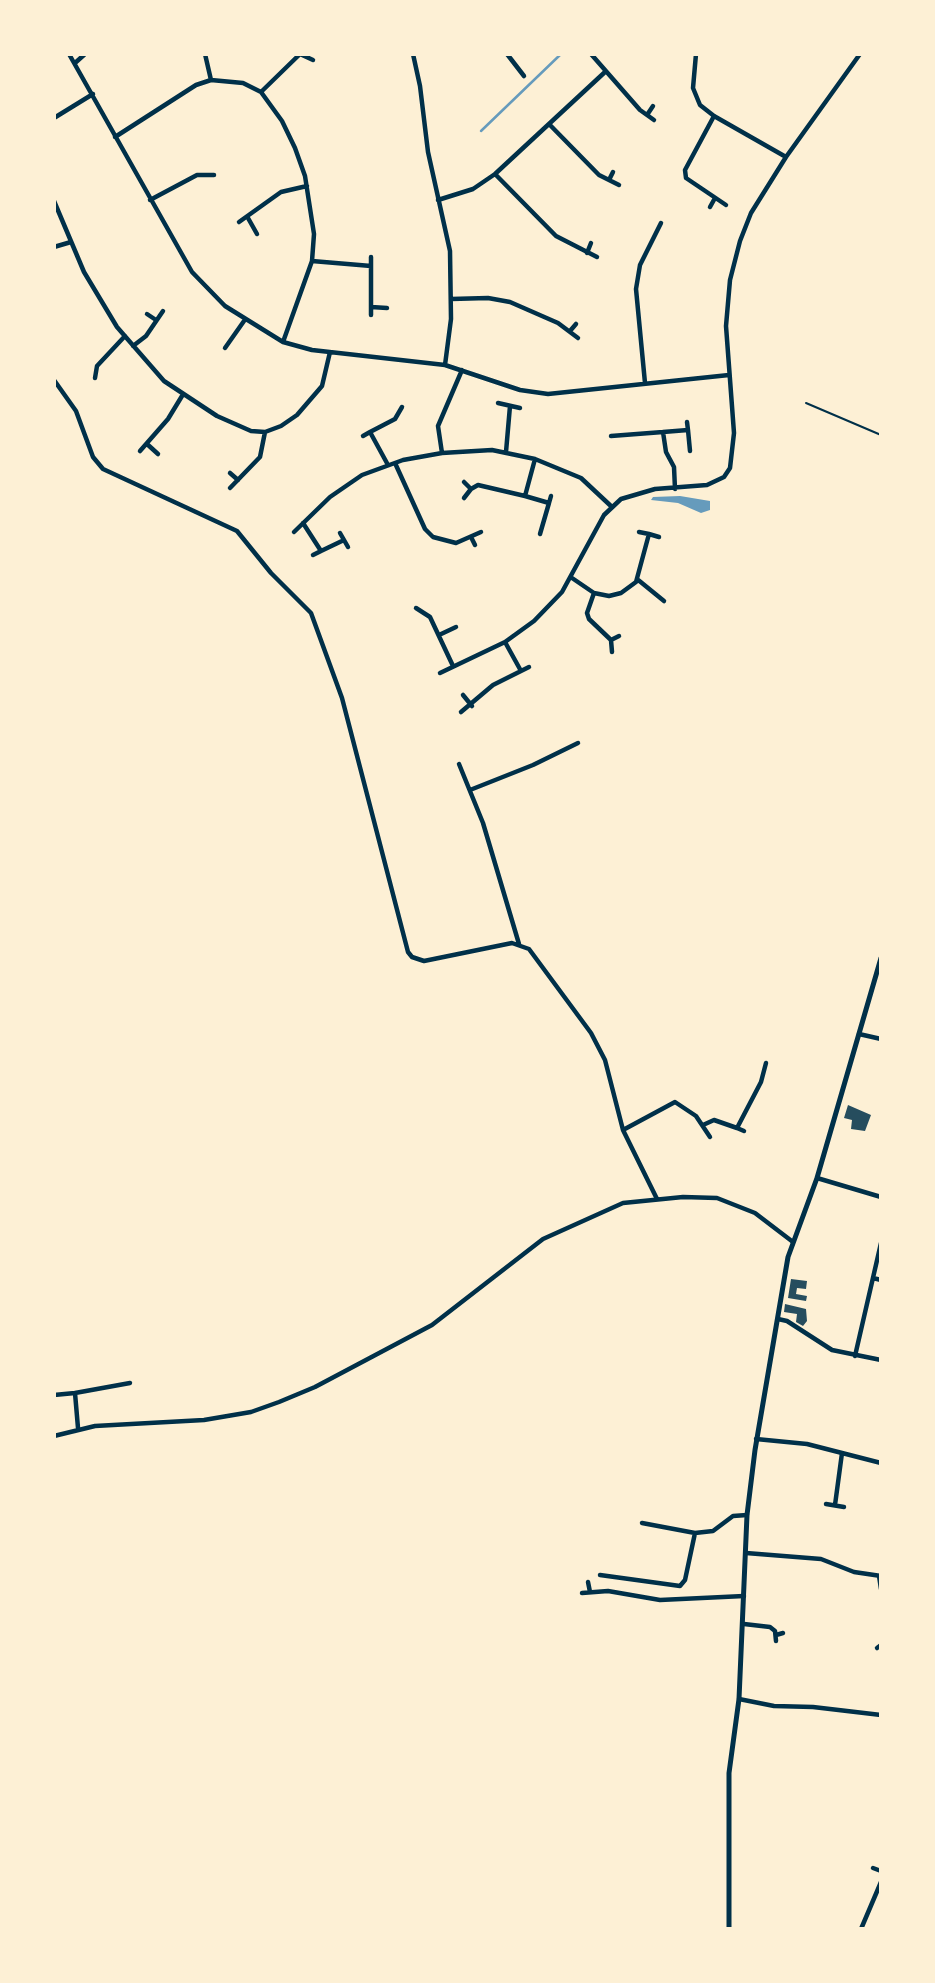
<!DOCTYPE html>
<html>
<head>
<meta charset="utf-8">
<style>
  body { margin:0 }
  #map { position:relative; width:935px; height:1983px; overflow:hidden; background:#fdf0d5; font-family:Raleway,sans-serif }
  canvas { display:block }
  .frame { position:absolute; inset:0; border:56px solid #fdf0d5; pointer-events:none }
</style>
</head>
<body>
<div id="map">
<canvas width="935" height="1983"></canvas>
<div class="frame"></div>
</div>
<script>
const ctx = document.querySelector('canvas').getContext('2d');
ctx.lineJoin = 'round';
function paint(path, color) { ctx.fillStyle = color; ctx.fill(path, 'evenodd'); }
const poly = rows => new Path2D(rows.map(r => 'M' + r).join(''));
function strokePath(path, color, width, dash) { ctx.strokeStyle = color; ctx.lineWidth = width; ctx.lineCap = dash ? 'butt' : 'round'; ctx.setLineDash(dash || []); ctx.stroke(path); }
paint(poly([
  [680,496,710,501,710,510,701,513,678,503,651,500,653,497]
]), '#669bbc');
strokePath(poly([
  [481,131,561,54]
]), '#669bbc', 2.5);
paint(poly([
  [848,1105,871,1115,865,1131,851,1129,852,1120,844,1118],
  [791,1279,807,1281,806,1289,797,1288,796,1294,807,1296,806,1301,788,1298],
  [785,1304,806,1309,807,1321,803,1326,796,1322,797,1314,784,1312]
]), '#264d5e');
strokePath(poly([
  [806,403,881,435]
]), '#003049', 2);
strokePath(poly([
  [69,54,192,272,225,306,283,342,312,350,445,365,520,390,548,394,729,375],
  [205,54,211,80],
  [300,54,313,60],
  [413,54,420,86,428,152,450,251,451,319,445,365],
  [507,54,524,76],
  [591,54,640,110,654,120],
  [696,54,693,88,700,105,714,116,786,157],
  [75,63,85,54],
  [261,92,300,54],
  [647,115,653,106],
  [714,116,685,170,686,178,726,205],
  [54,118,93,94],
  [549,124,599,175,619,185],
  [115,137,196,85,211,80,243,83,261,92,282,121,295,148,305,176,314,234,312,261,283,342],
  [495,174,556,236,597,257],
  [609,180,613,172],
  [150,200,197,175,214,175],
  [438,200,473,189,495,174,605,72],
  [54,201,84,272,117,327,164,381,217,416,251,431,265,432,281,426,297,415,322,386,330,352],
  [710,207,715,198],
  [248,218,257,234],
  [239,222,281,192,307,186],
  [54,247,71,242],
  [587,253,591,243],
  [312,261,371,266,371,315],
  [371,266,371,257],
  [451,299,488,298,510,302,558,323,578,338],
  [371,307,387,308],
  [147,314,156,320],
  [570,331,576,324],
  [133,346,146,336,163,311],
  [225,348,244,321],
  [462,370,438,426,442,453,492,450,535,459,581,478,612,507],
  [95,378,97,366,125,336],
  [54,380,76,411,93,457,103,469,237,531,271,573,311,613,342,698,408,952,412,957,424,961,512,943,529,949,591,1033,605,1060,623,1130,657,1199],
  [645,383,636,289,640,265,661,223],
  [498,403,520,408],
  [687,422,688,430],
  [663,432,688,430,690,451],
  [363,436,370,432],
  [611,436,663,432,666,452,674,467,675,489],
  [147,444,158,454],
  [140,451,168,419,182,396],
  [506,452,510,406],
  [395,463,425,529,433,537,456,543,481,532],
  [388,465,370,432,395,419,402,407],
  [230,473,238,480],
  [230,488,260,457,265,432],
  [471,489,478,485,525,496,535,459],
  [525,496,549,503,540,534],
  [464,498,471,489,464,482],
  [549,503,551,496],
  [303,523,321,551,344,540],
  [294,532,330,497,362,475,403,460,442,453],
  [639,532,649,534],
  [340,533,348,547],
  [471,537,475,545],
  [313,555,321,551],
  [572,578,594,593,609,596,621,593,636,582,649,534,659,537],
  [637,579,664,601],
  [594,593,587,613,589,619,611,640,612,652],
  [416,608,430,617,453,666],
  [439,635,456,627],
  [611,640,619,636],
  [521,671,529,667],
  [440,673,505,642,534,621,562,592,604,515,621,499,655,489,707,485,724,477,730,468,734,433,726,326,730,280,740,241,751,213,786,157,860,54],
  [463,695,472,706],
  [461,712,493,685,521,671,505,642],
  [459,764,483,823,519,944],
  [470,790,533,765,578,743],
  [859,1034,881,1039],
  [703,1125,714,1120,737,1128,761,1082,766,1063],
  [737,1128,744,1131],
  [623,1130,675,1102,696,1116,710,1137],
  [817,1178,881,1197],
  [873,1278,881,1280],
  [778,1319,787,1321,832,1350,881,1360],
  [855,1356,881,1243],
  [54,1395,75,1393],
  [78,1428,75,1393,130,1383],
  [54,1436,95,1426,204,1420,251,1412,279,1402,315,1387,432,1325,543,1239,623,1203,683,1197,717,1198,755,1213,793,1242],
  [756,1439,807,1444,881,1463],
  [826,1504,844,1507],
  [835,1505,842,1453],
  [642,1523,695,1533],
  [746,1553,821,1559,854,1572,881,1576],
  [600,1575,680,1586,685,1580,695,1533,713,1531,733,1516,747,1515],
  [879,1576,881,1589],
  [588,1582,590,1592],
  [582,1593,608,1591,660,1600,744,1596],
  [744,1624,770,1627,775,1631,776,1641],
  [776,1635,783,1633],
  [877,1648,881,1645],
  [739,1699,774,1706,813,1707,881,1715],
  [873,1868,881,1871],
  [861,1929,881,1882]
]), '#003049', 4.5);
strokePath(poly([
  [729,1929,729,1773,739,1699,747,1515,755,1450,788,1257,817,1178,881,958]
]), '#003049', 5);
</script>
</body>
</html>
